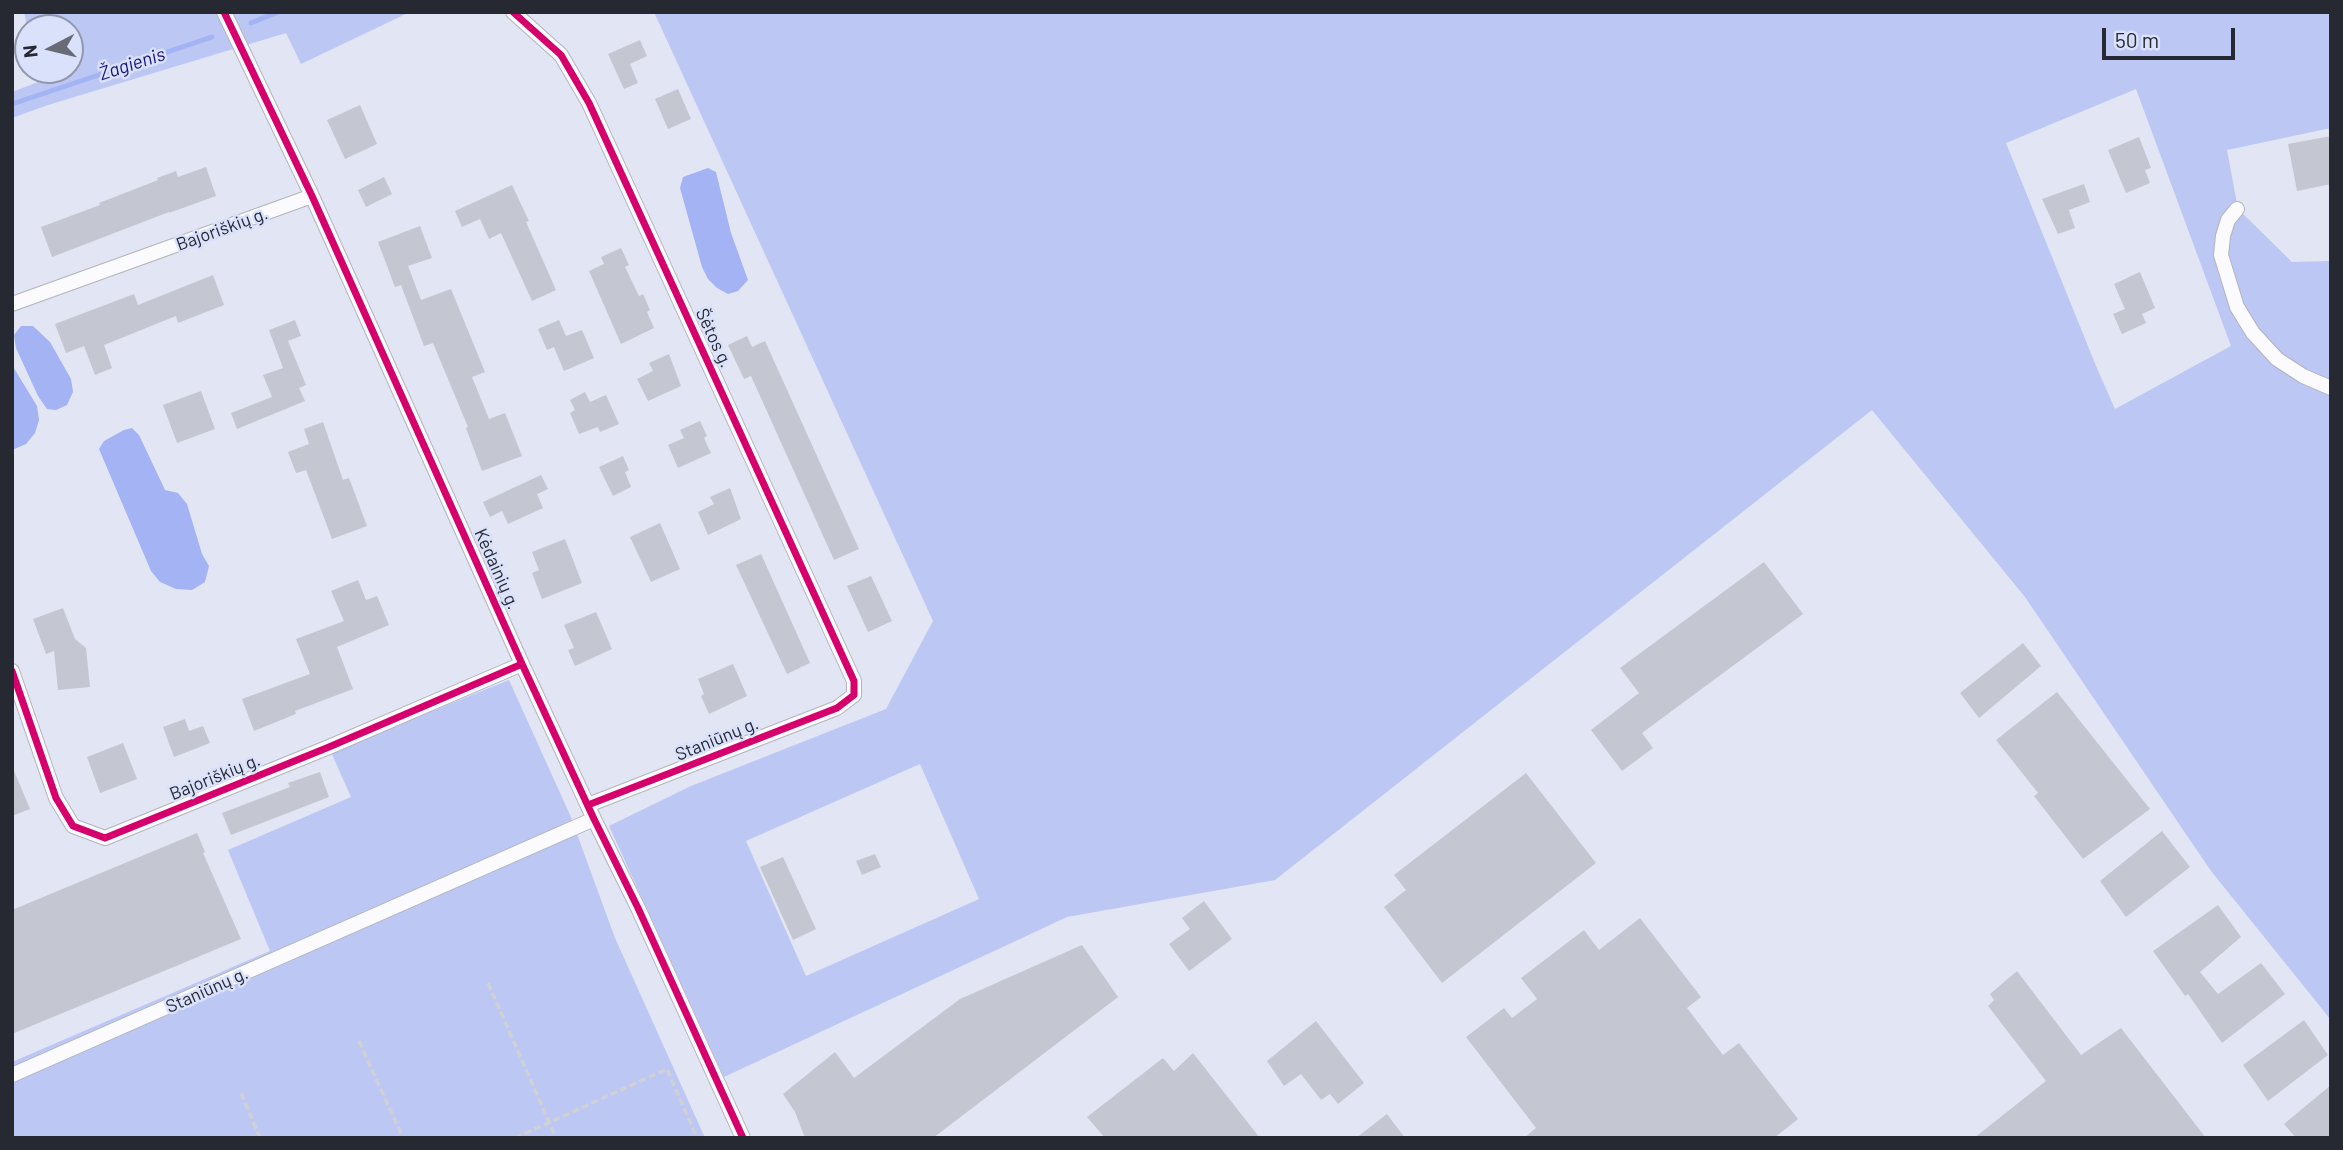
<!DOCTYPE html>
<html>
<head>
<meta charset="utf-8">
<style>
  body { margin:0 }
  #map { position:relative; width:2343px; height:1150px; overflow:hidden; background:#e2e5f3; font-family:Barlow,sans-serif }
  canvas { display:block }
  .frame { position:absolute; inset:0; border:14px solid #262932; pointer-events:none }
  .north { position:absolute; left:14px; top:14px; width:70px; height:70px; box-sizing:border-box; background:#dae1fb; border:2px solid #9297ab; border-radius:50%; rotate:263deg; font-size:19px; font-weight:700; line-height:28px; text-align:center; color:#262932 }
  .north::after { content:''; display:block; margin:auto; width:24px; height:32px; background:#686b76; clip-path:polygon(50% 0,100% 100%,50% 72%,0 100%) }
  .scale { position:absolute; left:2102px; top:28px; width:133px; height:32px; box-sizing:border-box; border:4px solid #262932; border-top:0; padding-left:9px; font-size:21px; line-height:24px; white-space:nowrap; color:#262932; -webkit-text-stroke:5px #dae1fb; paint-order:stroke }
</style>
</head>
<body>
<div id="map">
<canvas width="2343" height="1150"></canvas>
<div class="frame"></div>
<div class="north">N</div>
<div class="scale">50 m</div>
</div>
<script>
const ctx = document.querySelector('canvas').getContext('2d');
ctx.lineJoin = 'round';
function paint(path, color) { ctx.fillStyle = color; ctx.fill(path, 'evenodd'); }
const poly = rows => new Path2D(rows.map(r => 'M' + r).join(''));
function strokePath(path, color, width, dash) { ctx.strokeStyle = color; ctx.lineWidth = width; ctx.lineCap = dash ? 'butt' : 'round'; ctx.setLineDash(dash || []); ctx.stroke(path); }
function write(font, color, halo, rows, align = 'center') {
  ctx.font = font + ' Barlow,sans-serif'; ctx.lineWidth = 5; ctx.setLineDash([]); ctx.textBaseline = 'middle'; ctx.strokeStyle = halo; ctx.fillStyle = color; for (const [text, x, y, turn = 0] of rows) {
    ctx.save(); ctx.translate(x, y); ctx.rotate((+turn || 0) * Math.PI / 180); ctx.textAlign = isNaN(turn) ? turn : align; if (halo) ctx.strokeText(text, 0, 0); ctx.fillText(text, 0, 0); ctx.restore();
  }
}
paint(poly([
  [24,12,410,12,301,64,286,33,48,105,12,118,12,92,38,82,36,70,70,70,70,28,28,28,28,32],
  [654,12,2331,12,2331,128,2227,150,2238,209,2292,262,2331,261,2331,1020,2211,871,2025,597,1872,410,1275,880,1067,917,724,1077,609,826,691,786,886,709,933,621],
  [2136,89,2231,346,2115,409,2096,366,2006,143],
  [920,764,979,899,806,976,746,841],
  [509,680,570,815,615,938,705,1138,12,1138,12,1062,270,951,228,850,351,797,331,752]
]), '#bcc7f4');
paint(poly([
  [708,168,716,172,731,233,748,280,738,291,728,294,717,288,708,279,702,267,680,188,683,177],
  [21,326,33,326,50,342,71,379,73,392,67,405,56,410,47,409,38,396,16,348,14,335],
  [12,365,37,406,39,420,35,433,26,444,12,450],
  [132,428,139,435,165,490,178,493,187,504,202,554,209,566,205,582,192,590,176,589,160,582,151,571,99,449,104,441,124,430]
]), '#a3b3f3');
strokePath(poly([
  [251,23,278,12],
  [12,104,212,37]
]), '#a3b3f3', 5);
paint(poly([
  [640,40,647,56,630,64,638,83,624,89,608,54],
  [678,89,691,119,668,129,655,99],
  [360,105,377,144,345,159,327,120],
  [2331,136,2331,184,2297,191,2288,144],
  [2139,137,2151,168,2145,170,2150,183,2126,193,2108,150],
  [206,167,216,196,169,213,169,212,52,257,41,227,100,205,99,203,158,180,157,178,176,171,178,177],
  [384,177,392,194,366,207,358,190],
  [2084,184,2090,202,2069,210,2075,228,2058,234,2042,199],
  [512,185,529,221,526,222,556,290,532,301,501,233,489,239,480,219,462,227,455,211],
  [420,226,432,258,408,266,421,300,451,289,485,372,472,377,489,419,505,413,522,456,482,471,466,428,468,427,433,343,424,346,401,285,395,287,378,242],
  [621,248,629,265,625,267,639,296,643,294,650,310,647,312,654,328,621,344,589,271,604,264,601,257],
  [2140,272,2155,308,2142,314,2146,323,2122,334,2113,314,2125,309,2114,284],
  [213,275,224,305,178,323,176,316,104,345,112,368,95,375,84,346,66,353,55,324,134,294,138,305],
  [295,320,301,336,288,341,306,385,299,388,305,401,237,429,231,413,272,397,263,375,283,368,269,330],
  [559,320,566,336,582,330,594,358,564,371,554,347,547,350,538,329],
  [747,336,752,347,765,341,859,549,834,560,751,376,744,379,728,345],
  [669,354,681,386,648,401,637,379,653,371,649,363],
  [201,391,215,429,177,443,163,405],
  [585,392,590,402,606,395,619,424,600,432,598,427,579,434,570,413,575,410,570,400],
  [700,421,707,436,704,438,711,453,678,468,668,445,684,438,680,430],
  [323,422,343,480,349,478,367,526,332,539,306,470,296,473,288,452,309,444,304,429],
  [623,456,629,470,625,472,631,487,613,496,599,467],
  [541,475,548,489,537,494,543,508,508,524,502,511,490,517,483,502],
  [730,488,741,519,708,535,698,512,714,504,710,497],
  [660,523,680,569,651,582,630,537],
  [565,539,582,583,542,599,532,573,539,570,532,552],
  [761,554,810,663,787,674,736,565],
  [1764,562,1803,614,1642,733,1653,748,1622,771,1591,730,1639,693,1620,668],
  [871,576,892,621,868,632,847,586],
  [358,580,366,600,377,596,389,625,337,647,353,689,295,711,296,714,254,731,242,699,310,674,296,639,344,621,331,591],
  [63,608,75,639,86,648,90,687,58,690,54,651,46,654,33,619],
  [596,612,612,649,575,666,568,650,574,648,564,625],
  [2023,643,2041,666,1979,718,1960,693],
  [733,664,747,696,709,714,701,696,704,694,698,679],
  [2057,692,2150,809,2083,859,2034,796,2038,793,1996,740],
  [185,719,189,731,203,726,210,743,174,757,163,727],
  [123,743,137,779,100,793,87,757],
  [12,766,30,809,12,816],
  [320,772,329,797,231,835,222,813,290,787,288,783],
  [1526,773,1596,863,1442,983,1384,907,1406,890,1394,875],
  [2162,831,2190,867,2126,917,2100,881],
  [197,833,205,852,203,853,241,939,12,1034,12,910],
  [875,854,881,867,862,875,856,861],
  [783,857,816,929,793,940,760,867],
  [1204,901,1232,939,1189,971,1169,944,1190,929,1182,918],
  [2218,905,2241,937,2200,972,2218,994,2261,963,2285,994,2222,1043,2188,994,2185,996,2153,951],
  [1640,918,1701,997,1687,1008,1723,1055,1739,1043,1798,1119,1774,1138,1524,1138,1536,1128,1466,1037,1504,1008,1512,1018,1537,999,1521,978,1584,930,1599,950],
  [1082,945,1118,997,933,1138,805,1138,795,1112,783,1094,835,1052,854,1078,960,999],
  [2017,971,2081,1055,2121,1028,2206,1138,1974,1138,2046,1081,1988,1006,1994,1000,1990,994],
  [2304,1020,2328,1055,2268,1101,2243,1065],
  [1316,1021,1364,1083,1338,1104,1330,1094,1321,1100,1301,1074,1284,1086,1267,1061],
  [1193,1053,1260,1138,1105,1138,1087,1117,1163,1058,1174,1071],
  [2331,1085,2331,1138,2296,1138,2284,1124],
  [1387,1114,1405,1138,1356,1138]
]), '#c4c7d2');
const street = poly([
  [224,12,312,196,522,664,594,819,638,908,743,1138],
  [513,12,561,55,589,103,854,681,854,695,837,708,588,805],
  [2237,209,2228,220,2223,236,2221,255,2237,307,2253,333,2277,359,2303,376,2331,388],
  [12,304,312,196],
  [12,671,56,798,73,826,105,838,329,747,522,664],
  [12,1075,594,819]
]);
strokePath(street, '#b2b4bf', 16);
strokePath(poly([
  [488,983,556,1138],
  [359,1041,403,1138],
  [241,1093,260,1138],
  [515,1138,667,1069,697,1138]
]), '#d0d1d5', 3.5, [7, 3.5]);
strokePath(street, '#fbfbfd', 14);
strokePath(poly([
  [224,12,312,196,522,664,594,819,638,908,743,1138],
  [513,12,561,55,589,103,854,681,854,695,837,708,588,805],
  [12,671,56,798,73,826,105,838,329,747,522,664]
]), '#d6006c', 7);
write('18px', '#262932', '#dae1fb', [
  ["Bajoriškių g.",222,229,-20],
  ["Šėtos g.",714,338,65],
  ["Kėdainių g.",497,569,66],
  ["Staniūnų g.",717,739,-22],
  ["Bajoriškių g.",215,777,-22],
  ["Staniūnų g.",207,990,-24]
]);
write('italic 19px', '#181276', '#dae1fb', [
  ["Žagienis",132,64,-18]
]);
</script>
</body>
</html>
